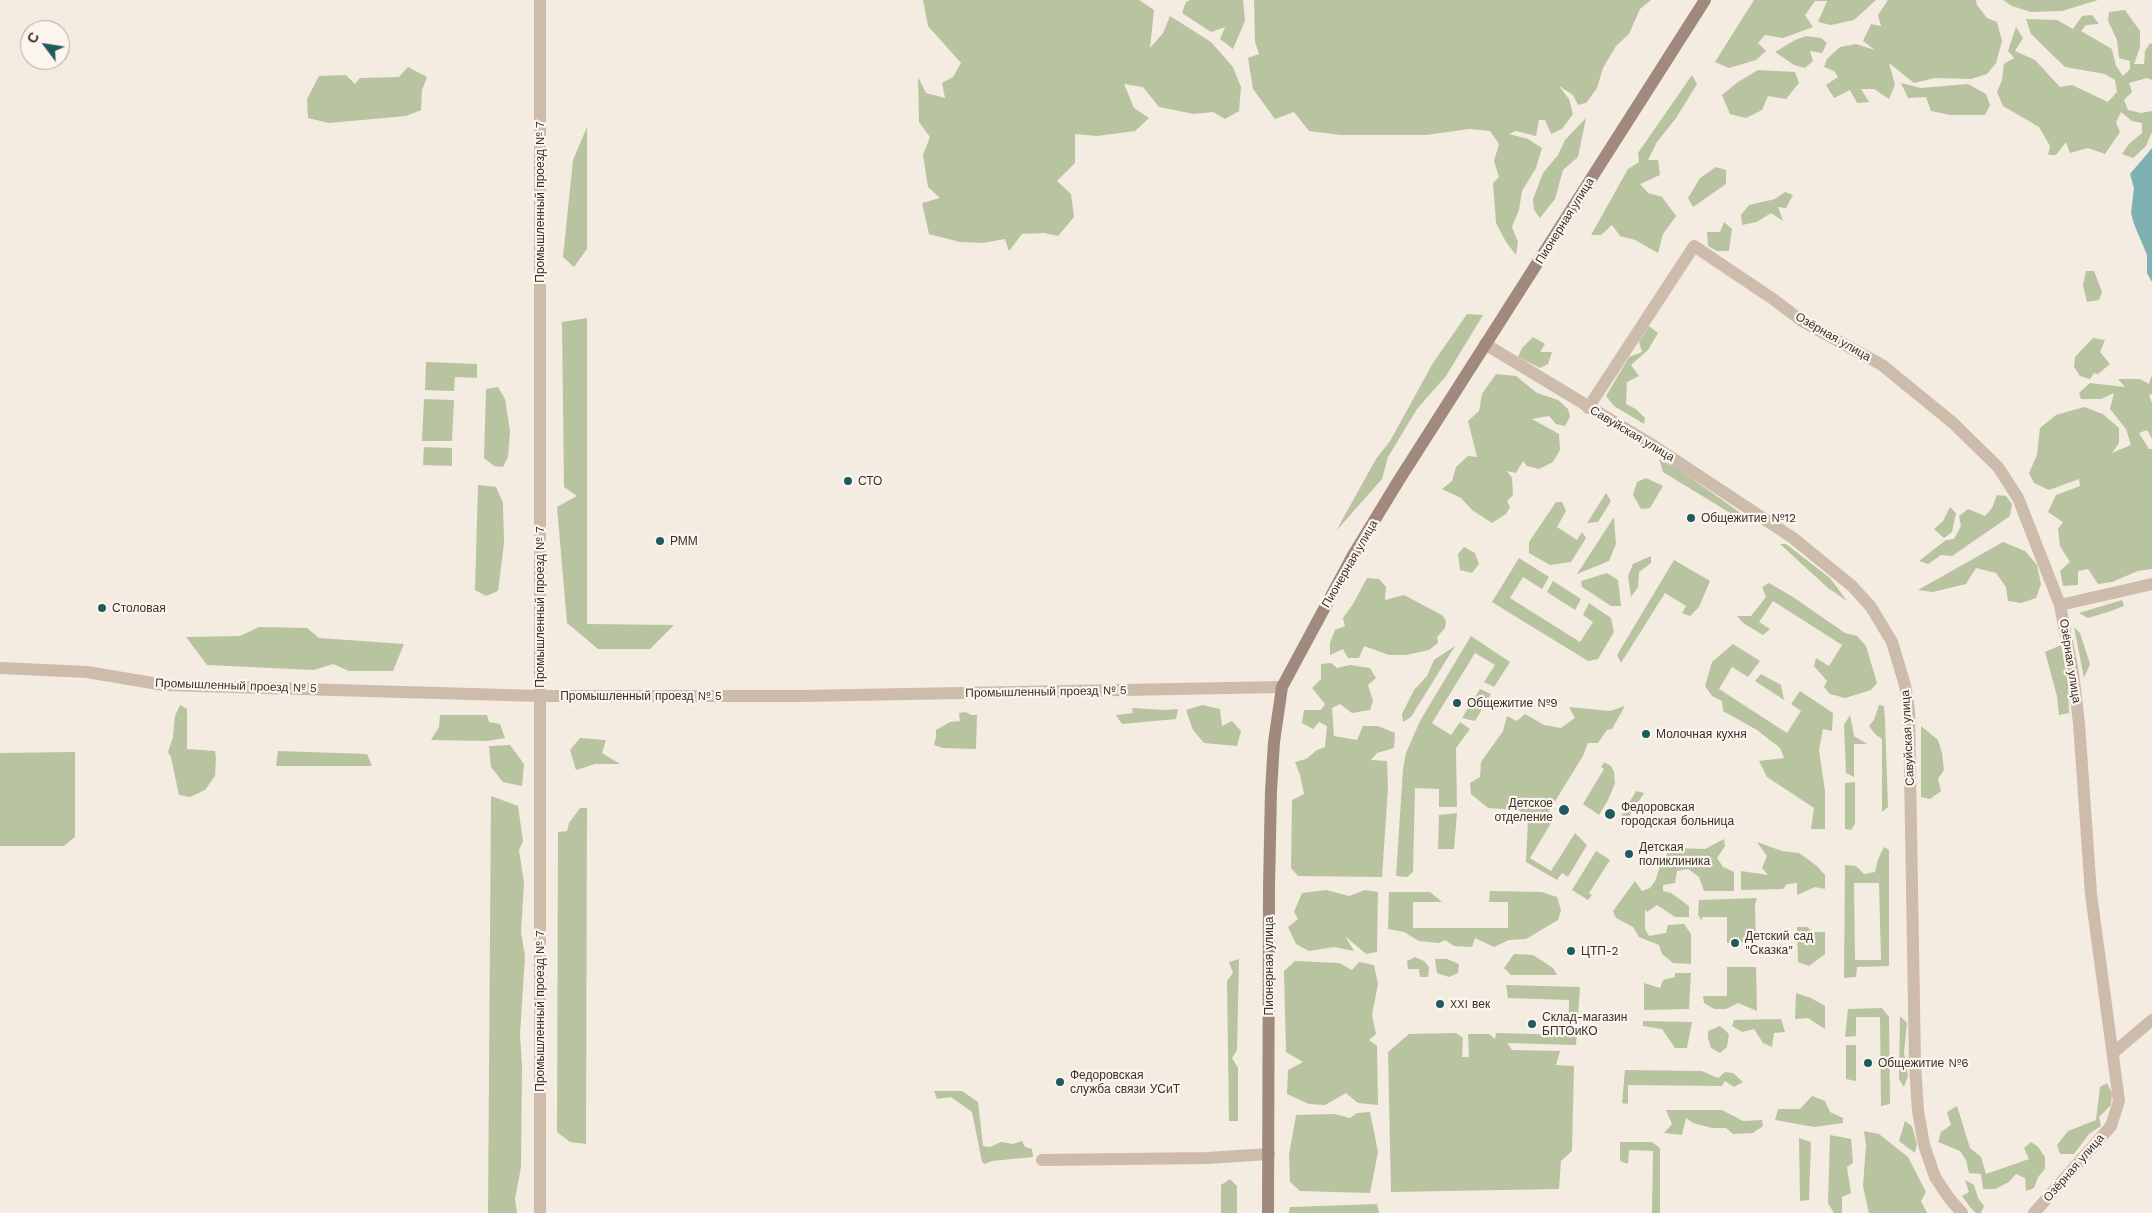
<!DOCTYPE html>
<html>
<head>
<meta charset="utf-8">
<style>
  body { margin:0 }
  #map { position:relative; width:2152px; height:1213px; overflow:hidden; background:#f4ebe1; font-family:"Work Sans",sans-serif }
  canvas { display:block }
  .north { position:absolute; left:20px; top:20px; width:50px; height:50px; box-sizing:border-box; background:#fbf5ee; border:1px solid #aea6a0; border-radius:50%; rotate:301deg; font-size:14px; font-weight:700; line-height:20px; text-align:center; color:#3b302b }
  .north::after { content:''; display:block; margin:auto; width:18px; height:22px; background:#1f5a5e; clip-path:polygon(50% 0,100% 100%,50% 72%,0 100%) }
</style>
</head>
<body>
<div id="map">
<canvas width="2152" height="1213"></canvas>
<div class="north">С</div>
</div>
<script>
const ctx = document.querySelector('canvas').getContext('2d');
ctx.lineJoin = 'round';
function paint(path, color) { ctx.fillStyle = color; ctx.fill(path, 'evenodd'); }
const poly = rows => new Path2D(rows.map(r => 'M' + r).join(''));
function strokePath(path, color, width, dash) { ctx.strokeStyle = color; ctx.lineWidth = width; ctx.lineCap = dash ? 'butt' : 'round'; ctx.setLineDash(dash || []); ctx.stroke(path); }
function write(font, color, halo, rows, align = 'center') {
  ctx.font = font + ' "Work Sans",sans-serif'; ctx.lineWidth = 4.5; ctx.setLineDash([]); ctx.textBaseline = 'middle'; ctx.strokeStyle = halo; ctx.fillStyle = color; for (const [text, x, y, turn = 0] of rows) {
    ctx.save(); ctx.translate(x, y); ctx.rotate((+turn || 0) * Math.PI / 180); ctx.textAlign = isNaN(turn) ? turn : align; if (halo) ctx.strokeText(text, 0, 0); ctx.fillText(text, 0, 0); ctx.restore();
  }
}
paint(poly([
  [923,0,1139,0,1154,10,1150,48,1163,33,1170,16,1211,42,1233,67,1241,87,1239,111,1225,119,1213,112,1194,114,1159,107,1143,87,1124,84,1134,108,1149,118,1135,131,1097,136,1075,134,1075,163,1057,181,1071,194,1074,217,1058,236,1044,233,1022,234,1009,251,1005,239,983,243,960,242,929,234,922,203,940,198,928,187,923,155,930,137,919,122,918,77,926,93,945,98,942,83,953,77,961,63,928,26],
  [1190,0,1243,0,1245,21,1233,49,1220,39,1225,27,1211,32,1182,13,1186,2],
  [1254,0,1651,0,1640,9,1629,34,1616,46,1603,68,1597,88,1586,103,1578,105,1573,95,1559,86,1569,99,1573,114,1562,129,1551,134,1545,120,1539,120,1536,136,1516,131,1509,134,1528,139,1542,148,1536,168,1522,191,1519,210,1512,227,1518,242,1516,255,1506,242,1496,223,1493,183,1499,177,1494,161,1499,144,1490,131,1469,129,1426,135,1341,135,1309,131,1294,112,1275,119,1253,89,1248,58,1259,54,1255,42],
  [1754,0,1876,0,1854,20,1831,25,1818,22,1827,1,1815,1,1805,15,1813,27,1783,38,1765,35,1758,43,1766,51,1756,60,1729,68,1715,62],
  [1888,0,1976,0,1977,5,1987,18,1997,22,2002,41,1996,63,1987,74,1971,79,1935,78,1914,83,1889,63,1895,85,1889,99,1874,89,1861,89,1869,102,1857,103,1850,90,1834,98,1826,85,1838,77,1834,71,1824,67,1827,59,1840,47,1856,44,1875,50,1863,41,1871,24,1881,26,1878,15],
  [2003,0,2098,0,2062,11,2031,12,2012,6],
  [2125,10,2140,31,2140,47,2134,64,2144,64,2145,51,2150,43,2152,44,2152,80,2147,78,2129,83,2132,92,2124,100,2128,110,2141,113,2152,111,2152,132,2146,146,2133,158,2122,154,2129,144,2142,133,2142,123,2132,121,2121,112,2116,122,2120,132,2105,154,2088,148,2070,153,2066,142,2056,155,2048,155,2050,146,2039,127,2003,106,1997,92,2002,80,2004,64,2014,58,2008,51,2016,27,2023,38,2015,51,2035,60,2060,87,2072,85,2108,102,2117,92,2115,80,2105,74,2065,67,2031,34,2026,19,2057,20,2073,29,2082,16,2092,15,2099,24,2086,25,2081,31,2112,49,2116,66,2123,76,2130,69,2130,61,2119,58,2117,40,2108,21,2109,12],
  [1806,36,1821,38,1827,43,1822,53,1810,51,1813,61,1805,68,1794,65,1775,52,1795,40],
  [408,67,427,77,422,90,421,110,406,116,329,123,308,118,307,99,319,76,346,75,355,84,360,78,399,77],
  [1758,70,1795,72,1799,83,1786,99,1768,96,1762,110,1746,118,1730,114,1722,95,1738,82],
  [1692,75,1697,84,1676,118,1657,142,1648,160,1658,160,1660,175,1640,184,1648,193,1662,197,1676,216,1663,234,1658,253,1635,240,1620,236,1612,225,1601,235,1591,235,1628,169,1639,162,1638,153],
  [1901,83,1921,88,1968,84,1986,94,1990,105,1985,115,1950,115,1931,111,1926,97,1908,98],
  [1586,118,1578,157,1563,170,1555,199,1540,218,1534,210,1533,199,1543,173,1558,155,1565,140],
  [587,127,587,249,574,267,563,257,573,160],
  [1716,167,1726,170,1726,184,1693,207,1688,198,1700,178],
  [1785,192,1793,195,1786,208,1778,207,1783,221,1771,213,1757,222,1742,225,1741,215,1749,205,1775,199],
  [1724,222,1732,229,1729,251,1717,251,1708,246,1707,232,1720,232],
  [2086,271,2094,271,2102,292,2099,300,2087,302,2083,285],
  [1467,314,1483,315,1446,376,1417,409,1388,457,1382,479,1336,531,1376,459,1390,441,1433,363],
  [587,318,587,624,674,625,650,649,598,649,567,623,557,507,577,496,564,487,562,322],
  [1649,326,1658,333,1648,350,1631,365,1639,376,1627,382,1626,404,1636,409,1645,418,1644,424,1614,406,1606,396,1629,357,1642,352,1639,342],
  [1533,337,1545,344,1540,352,1552,352,1548,364,1540,368,1518,357,1522,348],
  [2093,338,2105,340,2100,352,2110,364,2098,374,2094,373,2090,379,2080,376,2074,367,2075,357],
  [426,362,477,364,477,378,455,377,454,391,425,390],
  [1496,374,1516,376,1537,393,1558,400,1568,409,1570,417,1565,426,1556,424,1549,416,1532,419,1559,434,1560,450,1553,462,1539,469,1527,466,1523,461,1516,473,1507,471,1512,478,1513,495,1507,501,1510,507,1506,514,1492,523,1472,510,1461,498,1442,489,1452,481,1456,467,1468,456,1477,457,1468,421,1479,411,1482,394],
  [2152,375,2152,394,2149,395,2152,403,2152,439,2147,430,2139,433,2149,449,2152,449,2152,569,2138,571,2112,582,2098,584,2088,569,2078,571,2078,585,2063,586,2060,571,2070,562,2060,546,2058,529,2063,522,2048,512,2056,495,2080,486,2079,479,2049,490,2034,483,2029,473,2037,455,2040,428,2056,415,2084,407,2103,414,2119,428,2119,443,2112,453,2131,445,2126,429,2110,409,2114,393,2101,399,2081,399,2079,393,2090,383,2125,387,2118,379,2140,379,2149,384],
  [498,387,505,399,510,431,508,457,503,467,494,466,484,458,486,389],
  [424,399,454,400,452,441,422,441],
  [424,447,452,448,452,466,423,465],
  [1659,459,1677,468,1752,521,1740,519,1663,472],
  [1646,478,1663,486,1650,508,1641,509,1633,495,1637,482],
  [478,485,496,487,503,503,504,543,498,591,486,596,475,590],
  [1606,493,1611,501,1598,522,1587,523],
  [1997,495,2006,496,2012,504,2010,516,1952,556,1941,555,1928,564,1919,561,1946,540,1954,539,1961,526,1959,516,1968,509,1985,516,1992,508],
  [1556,502,1562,502,1566,511,1557,527,1577,540,1582,532,1586,538,1571,562,1550,565,1529,553,1529,542],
  [1950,507,1956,513,1952,532,1944,538,1934,529,1943,521],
  [1614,517,1616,544,1609,561,1577,574],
  [2003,542,2025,551,2037,565,2041,584,2036,598,2021,603,2008,601,2006,587,1996,573,1976,568,1966,584,1933,592,1918,590],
  [1780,544,1786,544,1830,578,1847,601,1828,588],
  [1464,547,1475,553,1479,564,1472,573,1460,570,1458,554],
  [1651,556,1651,563,1639,572,1638,587,1631,597,1628,576,1633,564],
  [1519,558,1549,577,1542,589,1523,577,1510,598,1580,642,1593,622,1583,615,1589,603,1611,618,1614,632,1598,659,1588,661,1492,602],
  [1674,560,1710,581,1699,607,1690,616,1682,613,1686,606,1665,593,1621,663,1617,655],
  [1607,573,1618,580,1621,606,1611,606,1582,587,1581,581],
  [1367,578,1379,579,1386,587,1385,600,1404,595,1442,615,1446,621,1445,628,1437,637,1438,643,1429,650,1406,655,1389,655,1364,646,1359,658,1348,658,1343,649,1330,655,1330,643,1335,630,1345,626,1343,618,1353,604],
  [1553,581,1581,599,1575,610,1547,592],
  [1769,583,1793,597,1845,633,1857,636,1866,646,1877,683,1871,690,1845,698,1830,694,1824,687,1827,681,1814,666,1816,658,1829,666,1842,645,1773,601,1759,622,1770,629,1763,635,1743,623,1737,616,1751,616,1766,597,1762,587],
  [2122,600,2124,606,2111,611,2088,618,2079,613],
  [259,627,307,628,319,638,404,644,393,671,349,671,333,664,314,670,207,665,186,637,240,636],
  [2074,627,2080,633,2090,664,2084,678],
  [1471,636,1510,662,1494,687,1484,682,1495,665,1475,653,1432,723,1451,735,1460,722,1470,729,1456,748,1457,807,1439,807,1439,789,1415,788,1413,872,1407,877,1396,876,1403,769,1406,753,1420,721],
  [1733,644,1760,661,1748,677,1732,667,1719,689,1787,733,1801,711,1791,704,1800,691,1833,713,1832,731,1823,729,1819,750,1825,791,1825,829,1811,829,1814,808,1767,777,1759,761,1784,758,1780,748,1757,730,1723,711,1722,701,1712,696,1705,686,1712,662],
  [2061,645,2068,683,2069,713,2059,715,2057,696,2045,652],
  [1455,646,1411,717,1403,722,1402,714,1414,690,1427,676,1434,660],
  [1331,663,1337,668,1350,665,1370,668,1376,678,1368,685,1373,701,1370,710,1352,713,1340,704,1332,708,1334,736,1357,740,1363,726,1378,726,1395,733,1394,748,1377,753,1371,760,1387,761,1388,788,1382,877,1298,876,1291,868,1292,800,1304,794,1300,775,1295,762,1306,759,1317,750,1325,747,1327,726,1319,722,1313,729,1302,723,1304,710,1321,710,1325,704,1312,688,1321,679,1321,664],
  [1761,674,1781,685,1784,700,1755,681],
  [1480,689,1491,694,1475,721,1462,718],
  [180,705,187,709,187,749,215,751,216,758,215,776,205,790,190,797,179,795,171,757,168,752,173,737,175,716],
  [1202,705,1220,709,1222,726,1232,721,1241,731,1237,746,1204,743,1193,730,1186,710],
  [1879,705,1884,706,1885,719,1888,807,1882,812,1882,739,1875,734,1869,726,1874,720],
  [1625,706,1612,729,1607,730,1598,743,1588,743,1583,756,1546,816,1553,820,1530,858,1551,871,1575,833,1587,845,1568,877,1562,873,1557,880,1526,862,1528,819,1519,810,1488,808,1471,794,1470,783,1480,777,1481,762,1503,731,1507,716,1517,721,1525,714,1544,725,1561,728,1575,718,1569,707,1610,711],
  [1132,708,1165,710,1178,709,1176,719,1122,724,1116,715,1133,713],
  [966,712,971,715,977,715,976,749,943,748,934,745,936,737,936,730,950,722,960,721,959,713],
  [440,715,487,715,489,722,500,724,505,738,487,741,431,740,439,727],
  [1850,715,1854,736,1867,744,1854,744,1854,777,1846,773,1844,725],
  [1921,726,1938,740,1942,753,1944,770,1938,779,1941,791,1930,799,1921,797],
  [580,738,606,740,602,753,620,764,595,764,576,770,570,750],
  [510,745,524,764,522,786,503,782,491,767,489,746],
  [278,751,367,754,372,766,276,766],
  [75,752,75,837,64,846,0,846,0,753],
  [1604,762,1611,766,1614,772,1615,783,1608,800,1599,815,1583,804,1604,769,1601,767],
  [1855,782,1855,824,1851,830,1845,829,1845,783],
  [1636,791,1644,793,1623,826,1619,820],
  [491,796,518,806,523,841,519,850,524,883,521,932,525,956,520,1035,522,1065,521,1167,515,1199,517,1213,488,1213],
  [580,808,587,808,586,1144,570,1142,557,1132,558,832,567,831,569,823],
  [1457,813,1454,849,1438,849,1439,815],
  [1724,839,1725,846,1717,858,1723,867,1734,872,1734,891,1704,891,1699,877,1688,869,1677,871,1675,883,1663,885,1663,891,1671,893,1689,906,1689,917,1675,917,1657,905,1647,912,1645,909,1645,929,1649,936,1666,933,1668,925,1684,924,1691,934,1691,964,1673,963,1662,954,1659,945,1639,937,1633,927,1616,918,1613,911,1635,881,1642,891,1650,888,1655,881,1660,867,1670,848,1705,849],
  [1757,842,1782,851,1799,853,1817,866,1825,875,1825,889,1815,887,1797,895,1797,883,1787,884,1783,889,1741,890,1741,871,1768,875,1762,868,1767,856],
  [1884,847,1889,850,1889,966,1857,967,1856,977,1844,978,1845,865,1856,866,1864,874,1875,872,1878,859],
  [1854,883,1879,883,1881,960,1855,960],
  [1596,851,1610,860,1589,893,1592,895,1588,900,1572,890],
  [1326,890,1349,896,1365,890,1378,892,1377,952,1366,954,1345,936,1354,951,1334,947,1309,951,1296,944,1288,927,1298,919,1294,912,1302,893],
  [1490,891,1542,892,1557,897,1561,910,1558,920,1526,939,1509,940,1494,947,1475,938,1472,947,1454,946,1445,940,1439,943,1419,941,1404,932,1388,929,1389,892,1430,892,1442,902,1413,902,1413,928,1508,928,1508,902,1489,902],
  [1757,898,1755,904,1756,942,1727,943,1727,917,1702,917,1702,921,1698,915,1699,900],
  [1797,927,1807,927,1813,932,1825,932,1825,954,1809,966,1798,962],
  [1514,954,1533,955,1553,968,1557,975,1511,975,1504,968],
  [1415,957,1424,961,1429,967,1428,977,1420,977,1419,969,1408,969,1407,961],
  [1239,959,1237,1050,1232,1058,1238,1068,1238,1121,1229,1121,1227,981,1233,973,1229,962],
  [1435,959,1447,959,1459,964,1458,973,1449,977,1437,973],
  [1295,961,1339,963,1352,970,1359,962,1374,965,1378,984,1372,1015,1376,1034,1369,1040,1377,1046,1378,1105,1358,1103,1346,1093,1325,1105,1309,1104,1287,1094,1288,1070,1303,1062,1286,1052,1284,971],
  [1727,967,1756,967,1757,1011,1738,1003,1726,1009,1714,1009,1704,1003,1703,996,1727,996],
  [1675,973,1691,973,1689,1009,1644,1010,1644,983,1660,988,1663,980,1675,977],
  [1506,985,1580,987,1576,1045,1507,1043,1512,1050,1560,1051,1556,1065,1574,1066,1572,1151,1561,1161,1559,1189,1391,1192,1388,1052,1409,1034,1456,1033,1463,1038,1462,1057,1469,1057,1468,1034,1489,1034,1495,1039,1496,1033,1568,1035,1569,1000,1508,998],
  [1796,993,1811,998,1825,1006,1825,1029,1808,1018,1795,1019],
  [1882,1008,1889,1017,1890,1104,1881,1106,1880,1017,1856,1017,1856,1036,1845,1037,1848,1009],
  [1900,1016,1907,1023,1904,1053,1908,1076,1904,1087,1899,1079],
  [1781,1019,1785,1032,1774,1033,1772,1047,1763,1043,1754,1029,1742,1032,1732,1026,1734,1020],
  [1643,1021,1692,1022,1687,1048,1675,1048,1662,1029,1643,1026],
  [1720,1026,1729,1034,1727,1047,1720,1053,1711,1048,1708,1038,1708,1031],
  [1846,1045,1856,1045,1856,1081,1846,1079],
  [1625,1070,1702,1071,1718,1078,1725,1072,1733,1073,1743,1082,1734,1087,1725,1081,1722,1086,1628,1085,1628,1104,1622,1103],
  [2107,1083,2112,1093,2111,1105,2099,1117,2101,1126,2089,1134,2074,1154,2060,1154,2057,1145,2068,1131,2096,1120,2100,1087],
  [934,1091,962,1091,978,1102,983,1146,990,1147,1001,1142,1013,1144,1022,1141,1025,1147,1032,1149,1033,1157,992,1161,985,1164,982,1162,972,1112,951,1097,937,1099],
  [1812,1096,1825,1101,1830,1112,1843,1118,1843,1123,1814,1127,1775,1120,1778,1109,1800,1109],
  [1957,1106,1970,1148,1981,1157,1986,1174,2029,1159,2024,1148,2031,1142,2038,1147,2045,1157,2045,1169,2038,1177,2034,1188,2026,1191,2025,1178,2016,1174,2009,1182,1995,1189,1983,1189,1981,1174,1969,1173,1966,1160,1960,1151,1938,1142,1941,1132,1951,1125,1947,1112],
  [1666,1110,1722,1110,1743,1121,1762,1120,1763,1126,1753,1133,1733,1134,1726,1128,1712,1128,1693,1123,1686,1118,1682,1135,1664,1133,1672,1124],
  [1370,1112,1378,1152,1370,1193,1300,1191,1290,1182,1289,1155,1296,1115,1334,1114,1350,1118,1357,1113],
  [1905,1121,1912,1126,1917,1144,1915,1153,1899,1141],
  [1864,1131,1879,1134,1908,1157,1926,1192,1921,1201,1927,1213,1869,1213,1863,1186,1866,1145],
  [1830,1135,1851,1139,1853,1163,1847,1167,1851,1193,1842,1197,1842,1213,1834,1213,1828,1203],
  [1799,1138,1811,1142,1809,1200,1800,1201],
  [1620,1142,1652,1142,1660,1148,1660,1213,1652,1213,1653,1151,1629,1150,1628,1164,1620,1161],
  [1230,1179,1237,1186,1237,1213,1221,1213,1221,1185],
  [1965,1180,1974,1185,1978,1198,1984,1206,1981,1213,1976,1213,1970,1207,1962,1196,1969,1192],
  [1377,1204,1379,1213,1289,1213,1290,1207]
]), '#b8c4a0');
paint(poly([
  [2152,148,2152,282,2147,273,2147,255,2134,224,2131,213,2134,188,2130,174]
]), '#7fb0b2');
strokePath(poly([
  [1485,344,1654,446,1793,538,1852,586,1871,607,1892,642,1905,685,1909,710,1915,1065,1918,1111,1924,1145,1935,1177,1949,1198,1962,1213],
  [1588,408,1694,246,1773,299,1802,321,1882,365,1953,423,1998,467,2018,498,2060,605,2073,673,2079,723,2091,894,2119,1101,2111,1126,2034,1213],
  [2060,605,2152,584],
  [2113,1053,2152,1020],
  [1042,1160,1207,1158,1269,1154]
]), '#cdbbac', 12);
strokePath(poly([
  [540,0,540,1213],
  [0,668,87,672,164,685,540,696,801,696,1282,687]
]), '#cdbbac', 12);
strokePath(poly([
  [1268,1213,1269,887,1271,791,1274,742,1282,687,1352,557,1399,480,1705,0]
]), '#a18a7d', 12);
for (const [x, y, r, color] of [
  [848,481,5,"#1f5a5e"],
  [1691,518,5,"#1f5a5e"],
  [660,541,5,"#1f5a5e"],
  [102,608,5,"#1f5a5e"],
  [1457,703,5,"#1f5a5e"],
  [1646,734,5,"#1f5a5e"],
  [1564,810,6,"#1f5a5e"],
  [1610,814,6,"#1f5a5e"],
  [1629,854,5,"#1f5a5e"],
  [1735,943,5,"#1f5a5e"],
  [1571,951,5,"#1f5a5e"],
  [1440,1004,5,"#1f5a5e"],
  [1532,1024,5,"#1f5a5e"],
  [1868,1063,5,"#1f5a5e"],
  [1060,1082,5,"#1f5a5e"]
]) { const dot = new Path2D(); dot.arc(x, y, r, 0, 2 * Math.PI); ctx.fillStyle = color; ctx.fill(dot); strokePath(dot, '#fbf5ee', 2); }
write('12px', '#3b302b', '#fbf5ee', [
  ["Промышленный проезд № 7",540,202,-90],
  ["Пионерная улица",1565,221,-58],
  ["Озёрная улица",1833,337,30],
  ["Савуйская улица",1632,434,31],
  ["Пионерная улица",1350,564,-60],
  ["Промышленный проезд № 7",540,607,-90],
  ["Озёрная улица",2070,661,81],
  ["Промышленный проезд № 5",236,686,2],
  ["Промышленный проезд № 5",1046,692,-1],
  ["Промышленный проезд № 5",641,696],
  ["Савуйская улица",1908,738,-93],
  ["Пионерная улица",1269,966,-90],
  ["Промышленный проезд № 7",540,1011,-90],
  ["Озёрная улица",2074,1168,-49]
]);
write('12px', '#3b302b', '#fbf5ee', [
  ["СТО",858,481],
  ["Общежитие №12",1701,518],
  ["РММ",670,541],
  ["Столовая",112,608],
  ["Общежитие №9",1467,703],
  ["Молочная кухня",1656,734],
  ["Детское",1553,803,"right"],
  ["отделение",1553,817,"right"],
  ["Федоровская",1621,807],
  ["городская больница",1621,821],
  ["Детская",1639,847],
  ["поликлиника",1639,861],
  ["Детский сад",1745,936],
  ["\"Сказка\"",1745,950],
  ["ЦТП-2",1581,951],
  ["XXI век",1450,1004],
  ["Склад-магазин",1542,1017],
  ["БПТОиКО",1542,1031],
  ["Общежитие №6",1878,1063],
  ["Федоровская",1070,1075],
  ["служба связи УСиТ",1070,1089]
], 'left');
</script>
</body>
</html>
